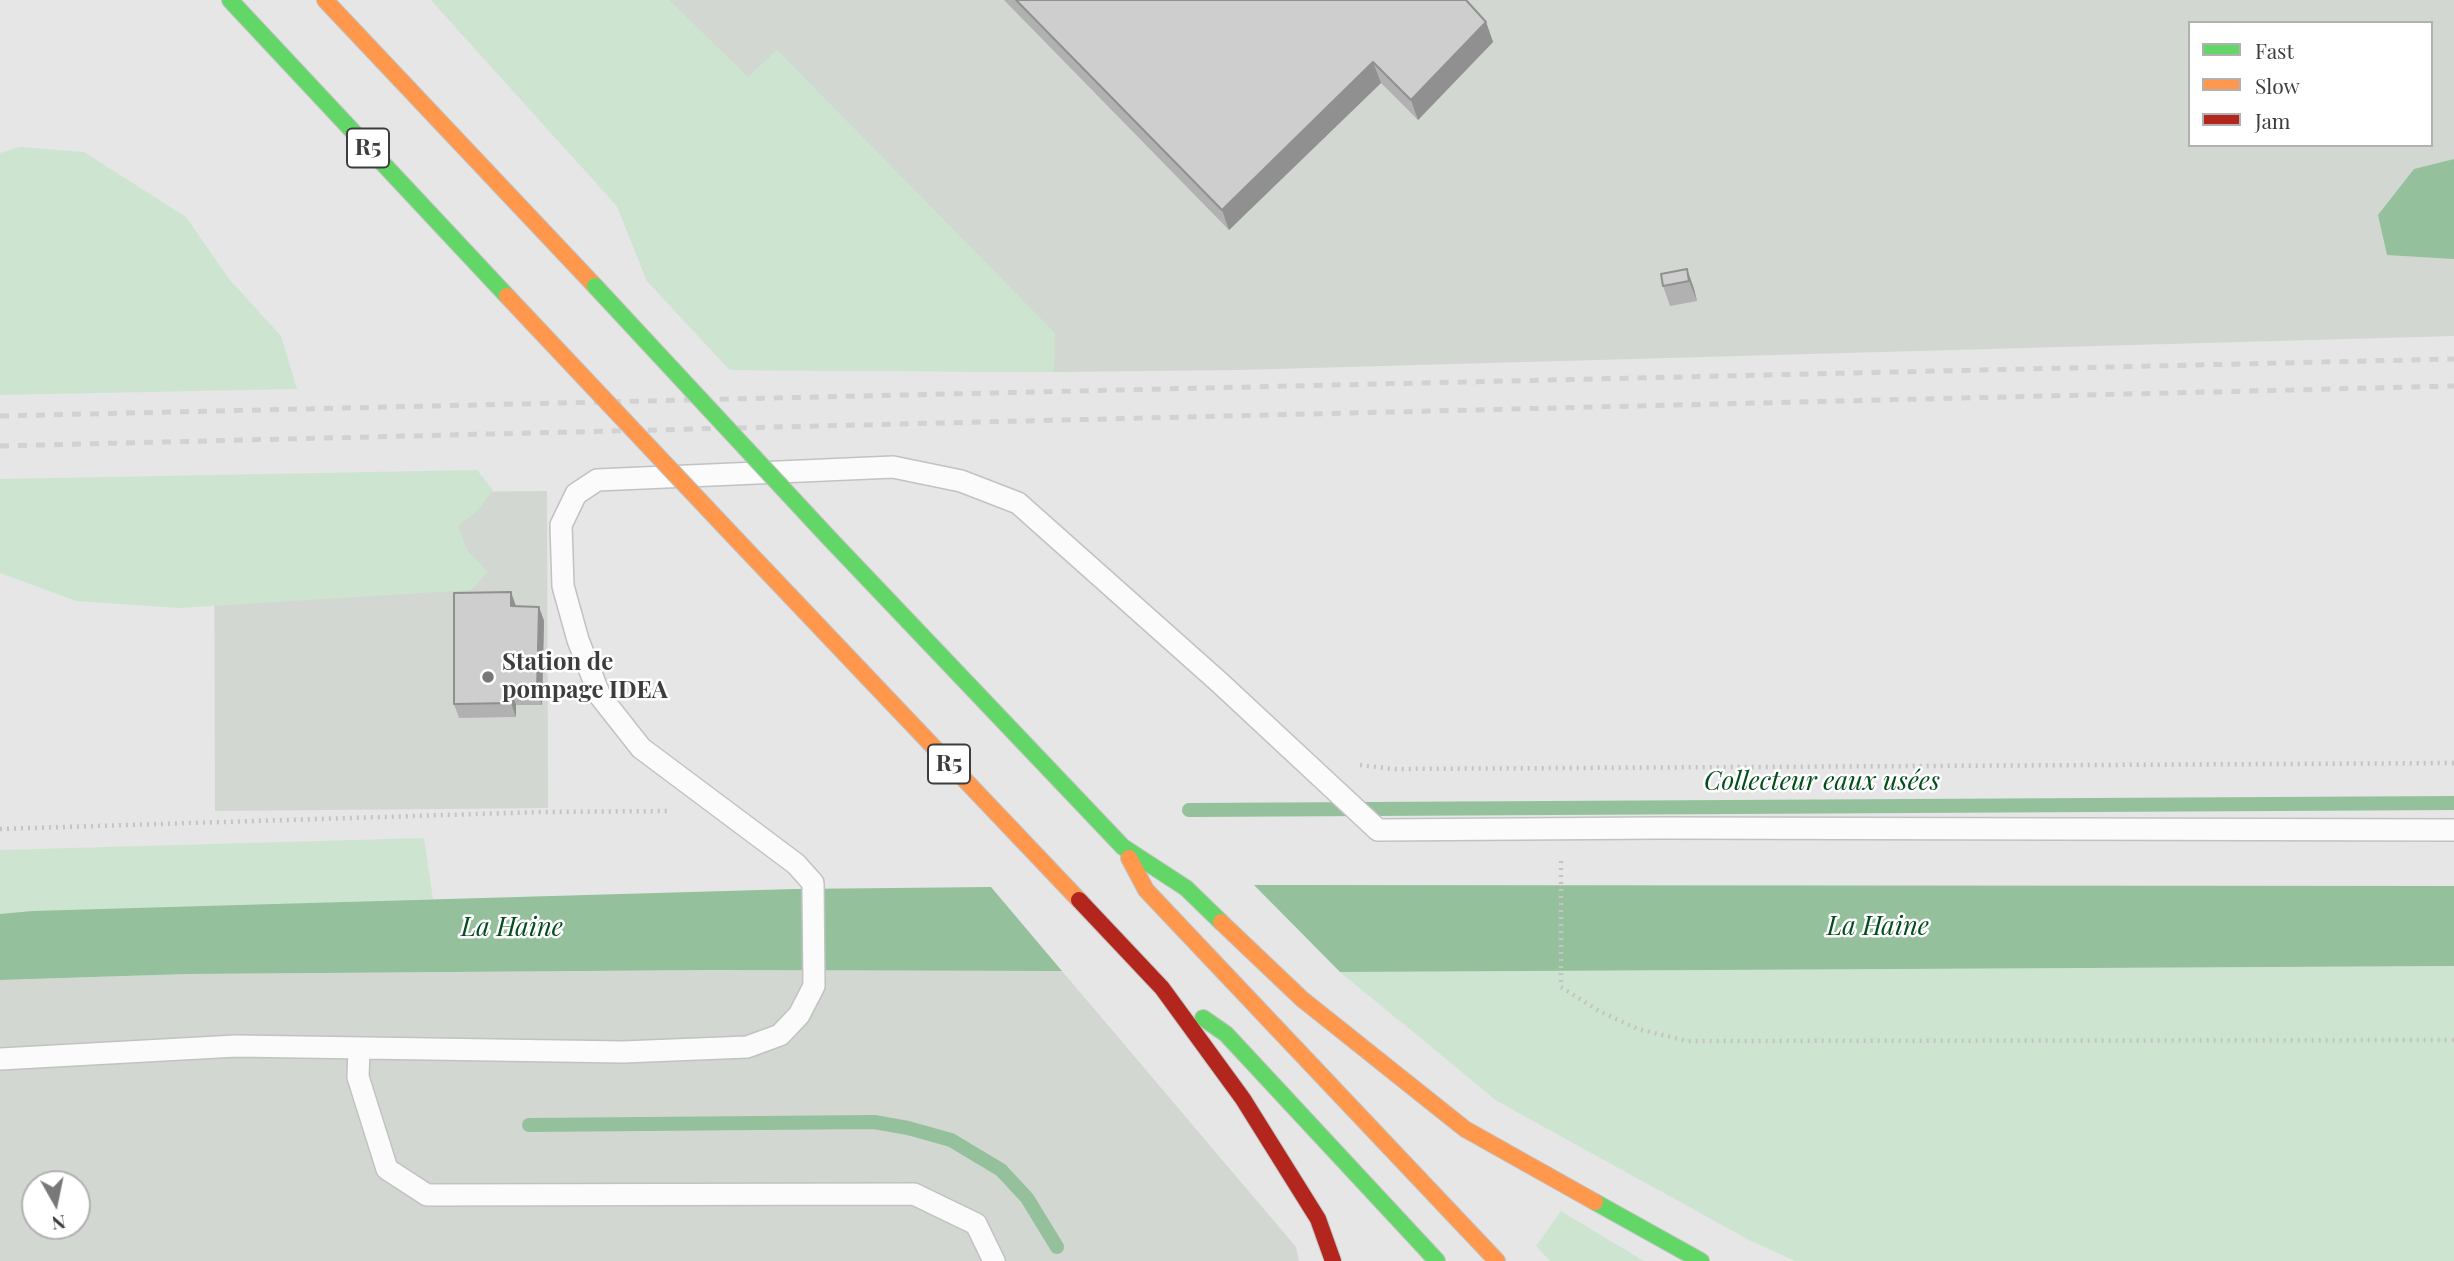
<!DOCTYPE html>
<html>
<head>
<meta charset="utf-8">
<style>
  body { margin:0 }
  #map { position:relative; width:2454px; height:1261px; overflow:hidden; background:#e5e6e5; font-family:"Playfair Display",serif }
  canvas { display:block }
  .legend { position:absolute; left:2188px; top:21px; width:245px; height:126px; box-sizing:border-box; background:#fff; border:2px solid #b1b1b1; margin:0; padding:9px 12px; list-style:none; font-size:21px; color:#3c3d3c }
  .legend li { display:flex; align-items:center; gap:14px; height:35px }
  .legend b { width:35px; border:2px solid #b1b1b1 }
  .north { position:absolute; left:21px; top:1170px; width:70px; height:70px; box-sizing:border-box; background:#fff; border:2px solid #b1b1b1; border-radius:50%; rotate:171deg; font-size:19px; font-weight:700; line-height:28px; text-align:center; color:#3c3d3c }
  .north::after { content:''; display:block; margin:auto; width:24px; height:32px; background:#777877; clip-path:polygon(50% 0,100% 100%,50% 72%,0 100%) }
</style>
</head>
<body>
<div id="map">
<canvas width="2454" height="1261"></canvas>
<ul class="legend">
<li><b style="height:9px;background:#63d668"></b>Fast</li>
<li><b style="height:9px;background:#ff974d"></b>Slow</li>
<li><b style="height:9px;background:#b3261e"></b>Jam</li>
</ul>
<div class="north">N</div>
</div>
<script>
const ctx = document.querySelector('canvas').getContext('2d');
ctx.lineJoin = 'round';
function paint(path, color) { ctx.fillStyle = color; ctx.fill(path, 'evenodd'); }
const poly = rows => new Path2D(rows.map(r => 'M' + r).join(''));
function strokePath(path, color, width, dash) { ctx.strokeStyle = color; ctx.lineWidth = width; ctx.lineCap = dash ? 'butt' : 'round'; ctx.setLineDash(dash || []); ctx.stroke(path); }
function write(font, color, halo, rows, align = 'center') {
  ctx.font = font + ' "Playfair Display",serif'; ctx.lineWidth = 5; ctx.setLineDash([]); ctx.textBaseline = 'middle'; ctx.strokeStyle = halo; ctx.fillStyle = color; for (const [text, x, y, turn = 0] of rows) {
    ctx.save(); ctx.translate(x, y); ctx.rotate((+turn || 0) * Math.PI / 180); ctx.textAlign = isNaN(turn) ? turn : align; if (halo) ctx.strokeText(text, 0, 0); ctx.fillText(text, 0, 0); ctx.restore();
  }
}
paint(poly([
  [431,0,2454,0,2454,336,1238,370,1054,372,730,370,647,281,617,206],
  [2190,23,2431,23,2431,145,2190,145],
  [547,491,548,808,215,811,214,494],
  [712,970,1062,971,1296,1247,1299,1261,0,1261,0,980,187,974],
  [35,1184,77,1184,77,1226,35,1226]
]), '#d2d7d2');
paint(poly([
  [431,0,669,0,748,77,777,50,1055,333,1054,372,730,370,647,281,617,206],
  [20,147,84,152,186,217,229,279,281,336,297,389,0,395,0,153],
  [477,470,493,490,478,510,458,526,467,550,488,572,471,590,179,608,76,601,0,573,0,479],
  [424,838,433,899,0,914,0,850],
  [2454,966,2454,1261,1795,1261,1749,1240,1497,1101,1340,972],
  [1561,1211,1644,1261,1550,1261,1536,1246]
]), '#cde5d0');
paint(poly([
  [2454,159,2454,259,2387,255,2378,215,2414,169],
  [1254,885,2454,886,2454,966,1340,972],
  [991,887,1062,971,712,970,187,974,0,980,0,914,32,911,795,889]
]), '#94c09b');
strokePath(poly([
  [1189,810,2454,803],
  [529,1125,874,1122,908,1128,951,1140,1001,1170,1027,1198,1057,1247]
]), '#94c09b', 14);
const lane = poly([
  [359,1048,358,1077,387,1169,427,1195,914,1194,976,1224,994,1261],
  [0,1059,236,1046,623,1052,747,1047,780,1035,799,1015,814,986,813,883,796,864,641,748,600,696,578,640,563,586,561,525,576,494,597,480,893,467,961,481,1018,503,1219,682,1378,830,1662,828,2454,830]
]);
const fast = poly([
  [230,0,507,296],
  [830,539,1123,847,1186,888,1221,922],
  [1203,1018,1226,1034,1437,1261],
  [1595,1202,1701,1261]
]);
const slow = poly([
  [325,0,595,286],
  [737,540,1079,900],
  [1129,858,1146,890,1497,1261],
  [1221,922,1302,999,1465,1129,1595,1202]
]);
const jam = poly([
  [1079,900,1162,988,1243,1099,1318,1219,1333,1261]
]);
strokePath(lane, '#c1c2c1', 24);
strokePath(fast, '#c1c2c1', 18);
strokePath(slow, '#c1c2c1', 18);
strokePath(jam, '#c1c2c1', 18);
strokePath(poly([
  [1360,765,1392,769,2454,763],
  [0,829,541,812,670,811],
  [1561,861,1561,987,1599,1011,1638,1029,1687,1041,2454,1040]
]), '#c4c4c4', 4.5, [2, 5]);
strokePath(lane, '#fbfbfb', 21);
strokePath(fast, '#63d668', 16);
strokePath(slow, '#ff974d', 16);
strokePath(jam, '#b3261e', 16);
strokePath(poly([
  [0,416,2454,359],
  [0,446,2454,386]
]), '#d2d2d2', 5, [9, 9]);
const fastBridge = poly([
  [595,286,830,539]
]);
const slowBridge = poly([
  [507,296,737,540]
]);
strokePath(fastBridge, '#c1c2c1', 18, []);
strokePath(slowBridge, '#c1c2c1', 18, []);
strokePath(fastBridge, '#63d668', 16);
strokePath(slowBridge, '#ff974d', 16);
paint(poly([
  [1004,0,1466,0,1486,22,1493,42,1418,120,1381,83,1229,230],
  [1687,269,1694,289,1697,301,1670,306,1663,286],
  [516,606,539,607,544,621,542,705,516,705,516,717,459,718,454,704]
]), '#b0b1b0');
paint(poly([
  [1486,22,1493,42,1418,120,1411,100],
  [1373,62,1381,83,1229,230,1222,210],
  [1687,269,1694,289,1697,301,1689,281],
  [511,592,516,606,511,606],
  [539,607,544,621,542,705,537,691],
  [511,691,516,705,516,717,511,703]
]), '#909090');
const building = poly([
  [1016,0,1466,0,1486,22,1411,100,1373,62,1222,210,1016,0],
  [1687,269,1689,281,1663,286,1661,274,1687,269],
  [511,592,511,606,539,607,537,691,511,691,511,703,454,704,454,593,511,592]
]);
paint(building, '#cdcecd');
strokePath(building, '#909090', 2);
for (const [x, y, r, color] of [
  [488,677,7,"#777877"]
]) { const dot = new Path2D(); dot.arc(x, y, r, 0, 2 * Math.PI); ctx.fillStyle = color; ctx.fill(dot); strokePath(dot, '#fff', 2.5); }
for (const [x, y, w] of [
  [368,148,42],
  [949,764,42]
]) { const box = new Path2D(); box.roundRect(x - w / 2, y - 19.5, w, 39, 5); ctx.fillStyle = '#fff'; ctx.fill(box); strokePath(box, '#3c3d3c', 2); }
write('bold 23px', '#3c3d3c', null, [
  ["R5",368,148],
  ["R5",949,764]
]);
write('bold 24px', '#3c3d3c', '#fff', [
  ["Station de",502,663],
  ["pompage IDEA",502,691]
], 'left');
write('italic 26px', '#024d1c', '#fff', [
  ["Collecteur eaux usées",1822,782],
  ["La Haine",1878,927],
  ["La Haine",512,928]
]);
</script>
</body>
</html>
